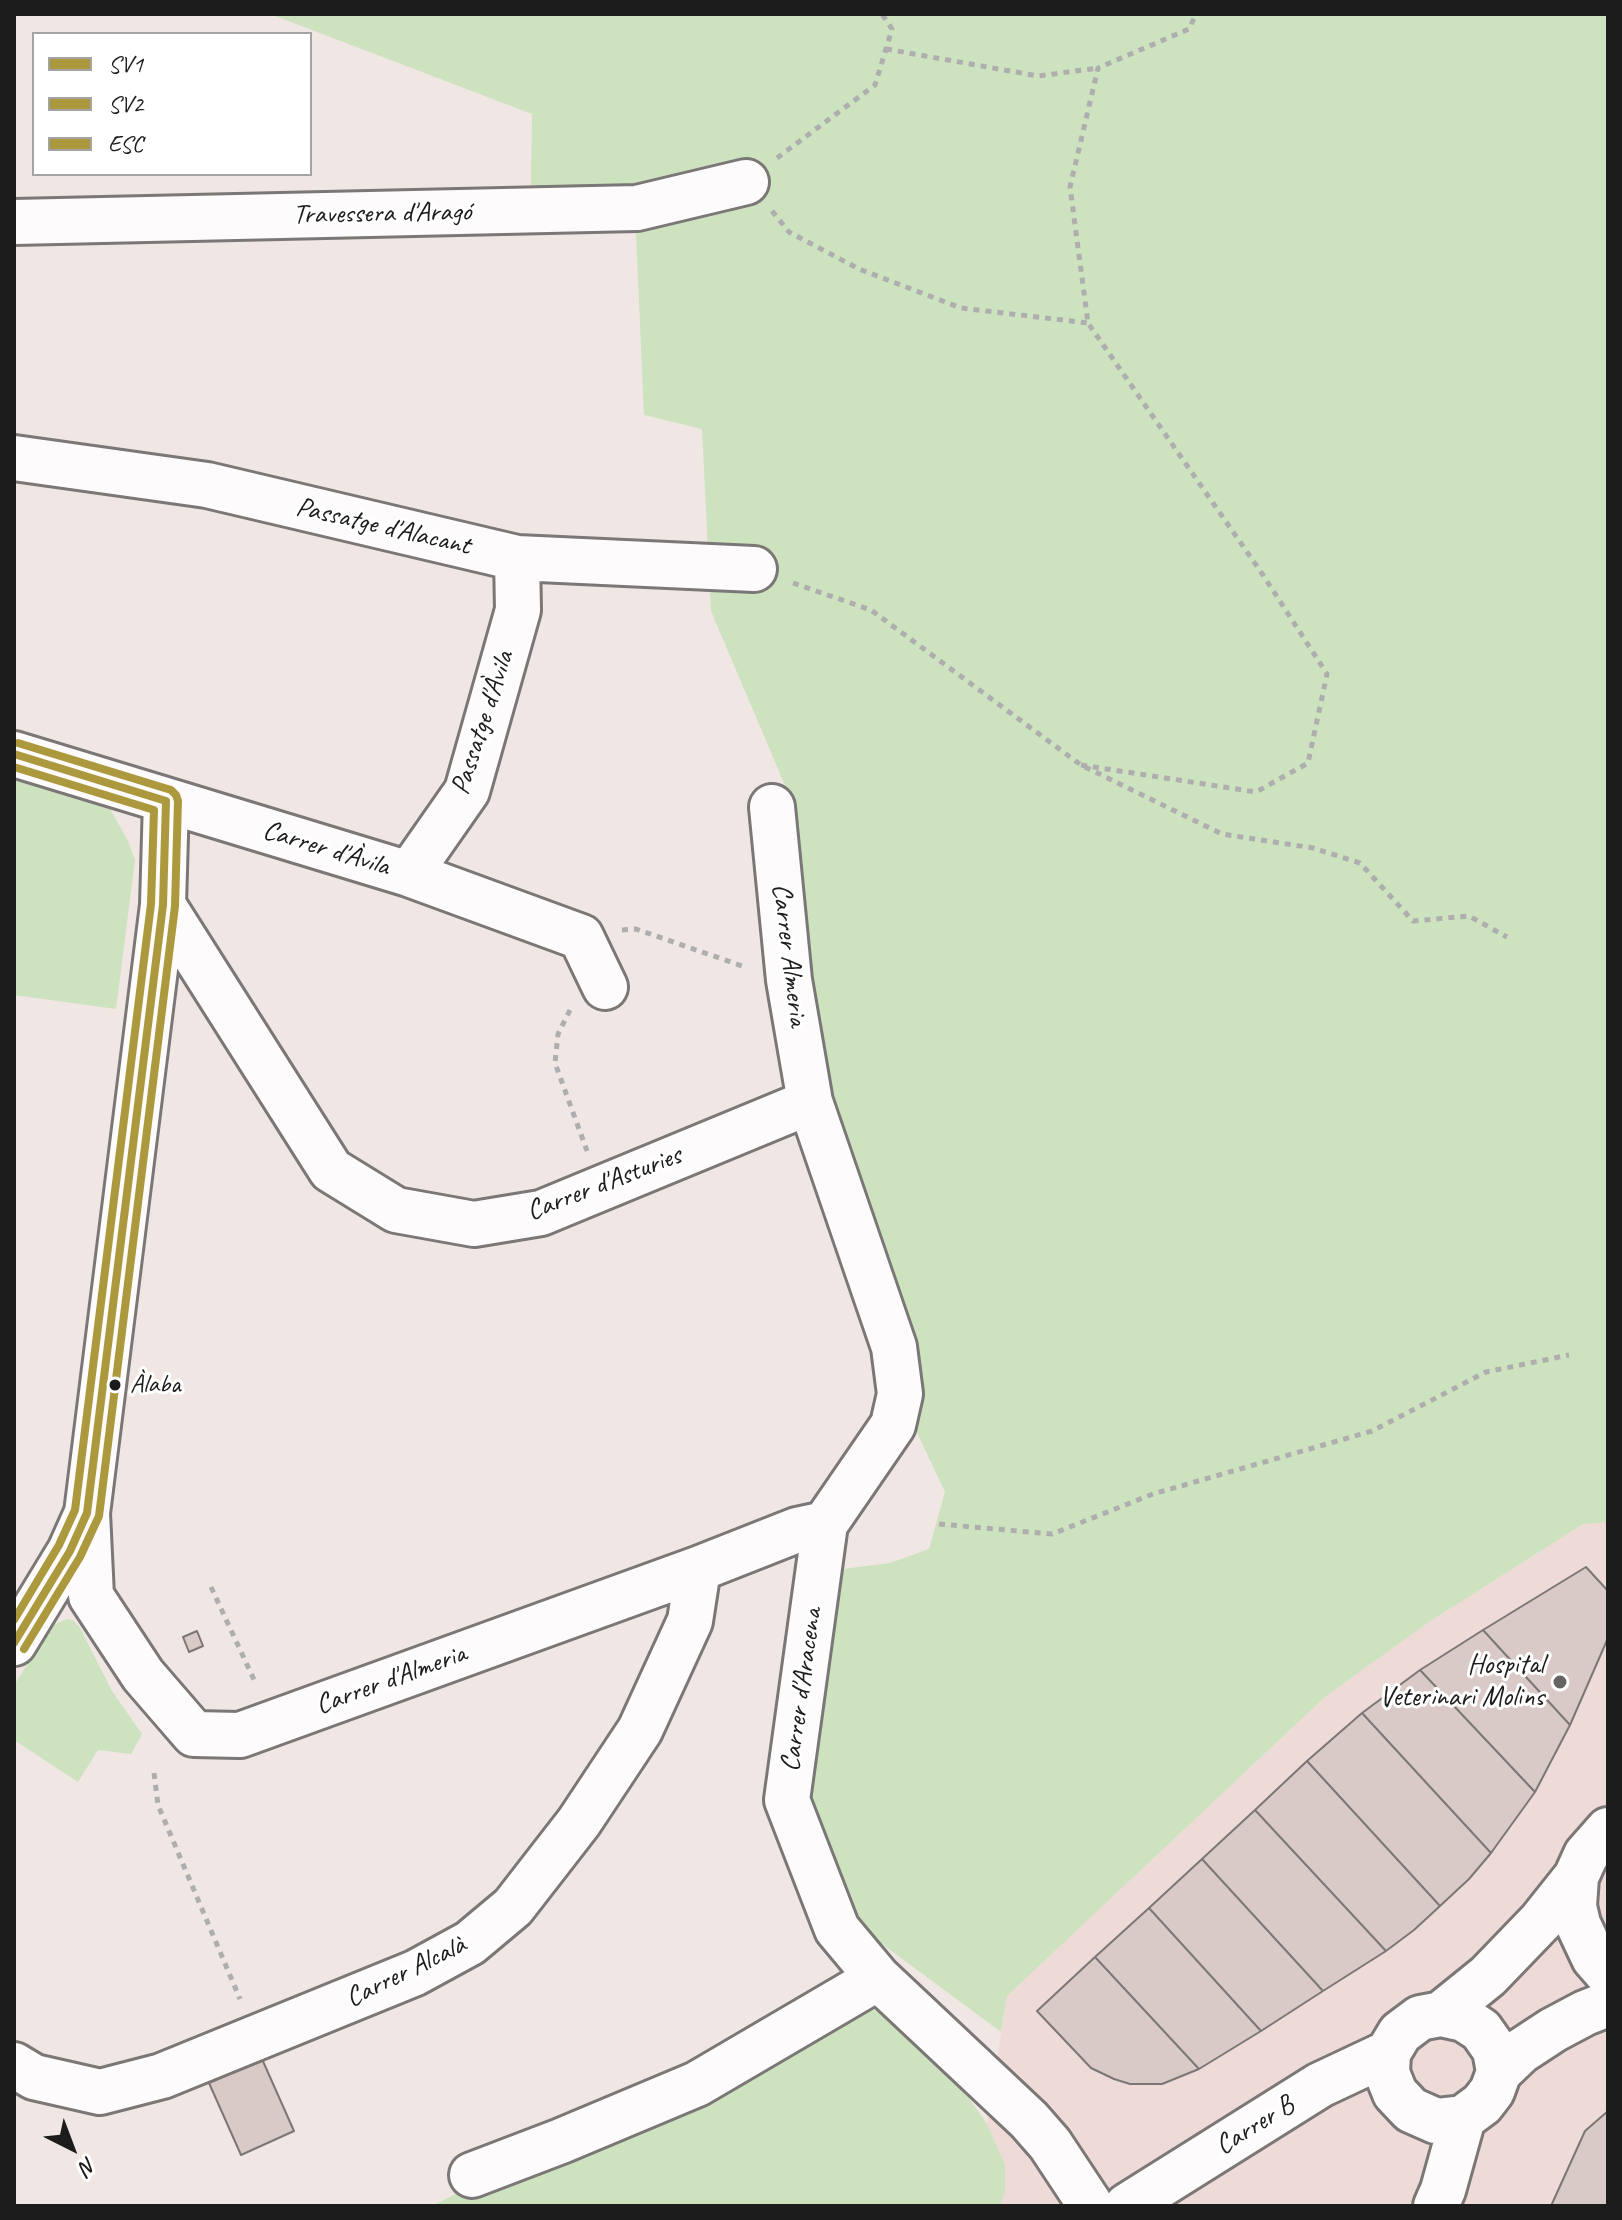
<!DOCTYPE html>
<html>
<head>
<meta charset="utf-8">
<style>
  body { margin:0 }
  #map { position:relative; width:1622px; height:2220px; overflow:hidden; background:#f0e6e4; font-family:Caveat,sans-serif }
  canvas { display:block }
  .frame { position:absolute; inset:0; border:16px solid #1c1c1c; pointer-events:none }
  .legend { position:absolute; left:32px; top:32px; width:280px; height:144px; box-sizing:border-box; background:#fff; border:2px solid #a4a4a4; margin:0; padding:10px 14px; list-style:none; font-size:24px; color:#1c1c1c }
  .legend li { display:flex; align-items:center; gap:16px; height:40px }
  .legend b { width:40px; border:2px solid #a4a4a4 }
  .north { position:absolute; left:32px; top:2108px; width:80px; height:80px; -webkit-text-stroke:6px #fff; paint-order:stroke; rotate:138deg; font-size:22px; font-weight:700; line-height:32px; text-align:center; color:#1c1c1c }
  .north::after { content:''; display:block; margin:auto; width:28px; height:36px; background:#1c1c1c; clip-path:polygon(50% 0,100% 100%,50% 72%,0 100%) }
</style>
</head>
<body>
<div id="map">
<canvas width="1622" height="2220"></canvas>
<div class="frame"></div>
<ul class="legend">
<li><b style="height:10px;background:#ac983d"></b>SV1</li>
<li><b style="height:10px;background:#ac983d"></b>SV2</li>
<li><b style="height:10px;background:#ac983d"></b>ESC</li>
</ul>
<div class="north">N</div>
</div>
<script>
const ctx = document.querySelector('canvas').getContext('2d');
ctx.lineJoin = 'round';
function paint(path, color) { ctx.fillStyle = color; ctx.fill(path, 'evenodd'); }
const poly = rows => new Path2D(rows.map(r => 'M' + r).join(''));
function strokePath(path, color, width, dash) { ctx.strokeStyle = color; ctx.lineWidth = width; ctx.lineCap = dash ? 'butt' : 'round'; ctx.setLineDash(dash || []); ctx.stroke(path); }
function write(font, color, halo, rows, align = 'center') {
  ctx.font = font + ' Caveat,sans-serif'; ctx.lineWidth = 6; ctx.setLineDash([]); ctx.textBaseline = 'middle'; ctx.strokeStyle = halo; ctx.fillStyle = color; for (const [text, x, y, turn = 0] of rows) {
    ctx.save(); ctx.translate(x, y); ctx.rotate((+turn || 0) * Math.PI / 180); ctx.textAlign = isNaN(turn) ? turn : align; if (halo) ctx.strokeText(text, 0, 0); ctx.fillText(text, 0, 0); ctx.restore();
  }
}
paint(poly([
  [1608,1522,1608,2206,1000,2206,1005,2192,1005,2164,987,2124,1007,1996,1326,1696,1429,1622,1583,1524]
]), '#eedad6');
paint(poly([
  [270,14,1608,14,1608,1522,1583,1524,1429,1622,1326,1696,1007,1996,1001,2032,874,1938,855,1920,810,1801,835,1570,890,1563,929,1549,945,1492,913,1424,824,1109,787,790,711,611,702,429,644,415,634,187,531,189,532,114],
  [14,780,39,782,96,793,109,807,128,841,135,860,116,1009,14,995],
  [67,1619,73,1620,80,1628,112,1691,142,1734,131,1754,98,1750,78,1782,14,1740,14,1685,53,1625],
  [861,2007,890,2015,928,2050,963,2090,987,2124,1005,2164,1005,2192,1000,2206,432,2206,491,2176]
]), '#cde2be');
const building = poly([
  [1586,1567,1608,1591,1608,1638,1570,1725,1483,1630,1586,1567],
  [1483,1630,1570,1725,1535,1792,1420,1670,1483,1630],
  [197,1631,203,1646,189,1652,183,1637,197,1631],
  [1420,1670,1535,1792,1491,1853,1362,1713,1420,1670],
  [1362,1713,1491,1853,1469,1879,1440,1906,1307,1761,1362,1713],
  [1307,1761,1440,1906,1414,1930,1386,1951,1255,1810,1307,1761],
  [1255,1810,1386,1951,1323,1991,1202,1859,1255,1810],
  [1202,1859,1323,1991,1261,2031,1149,1908,1202,1859],
  [1149,1908,1261,2031,1199,2069,1095,1957,1149,1908],
  [1095,1957,1199,2069,1162,2084,1130,2084,1114,2079,1091,2068,1037,2011,1095,1957],
  [262,2059,294,2131,241,2155,209,2083,262,2059],
  [1608,2111,1608,2206,1551,2206,1585,2131,1608,2111]
]);
paint(building, '#d9c9c7');
strokePath(building, '#7b7776', 2);
const street = poly([
  [14,222,637,208,746,182],
  [14,458,207,485,517,558,754,569],
  [14,754,409,874,581,937,605,987],
  [772,807,789,980,810,1102,894,1347,900,1394,893,1425,825,1524,787,1800,837,1929,878,1978,1029,2120,1050,2144,1091,2206],
  [409,874,467,791,518,610,517,558],
  [163,905,331,1170,396,1210,474,1224,541,1213,810,1102],
  [87,1513,91,1596,143,1675,194,1734,240,1735,698,1569,797,1530,825,1524],
  [14,1643,70,1551,87,1513,163,905,166,801],
  [1576,1877,1574,1906,1578,1924,1594,1958,1608,1974],
  [1441,2014,1488,1976,1541,1921,1576,1877,1586,1855,1608,1830],
  [14,2065,34,2077,100,2092,162,2076,415,1973,470,1943,513,1907,579,1822,640,1730,690,1621,698,1569],
  [1499,2072,1495,2050,1481,2030,1464,2019,1441,2014,1420,2018,1400,2033,1388,2053,1387,2073,1395,2093,1411,2110,1436,2121,1463,2118,1482,2104,1492,2091,1499,2072,1521,2051,1553,2030,1585,2013,1608,2004],
  [472,2175,561,2141,697,2084,878,1978],
  [1127,2206,1320,2085,1388,2053],
  [1436,2206,1443,2190,1463,2118]
]);
strokePath(street, '#7b7776', 50);
strokePath(poly([
  [886,49,1038,76,1098,68],
  [777,158,875,85,892,29,882,14],
  [772,211,789,232,859,269,961,308,1088,323],
  [793,583,871,610,1081,765,1222,834,1313,848,1360,863,1413,921,1469,916,1507,937],
  [1081,765,1256,792,1308,763,1327,674,1263,575,1088,323,1070,187,1098,68,1189,29,1196,14],
  [622,930,636,929,745,967],
  [570,1010,558,1034,555,1063,587,1151],
  [939,1524,1052,1534,1153,1494,1372,1431,1486,1372,1569,1355],
  [211,1587,256,1684],
  [154,1773,158,1805,240,1999]
]), '#afaeae', 5, [6, 6]);
strokePath(street, '#fdfbfb', 44);
strokePath(poly([
  [14,754,166,801,163,905,87,1513,70,1551,14,1643]
]), '#ac983d', 8);
strokePath(poly([
  [14,767,154,810,151,904,75,1510,59,1545,14,1620]
]), '#ac983d', 8);
strokePath(poly([
  [18,743,171,790,176,795,178,801,175,906,99,1516,80,1557,24,1649]
]), '#ac983d', 8);
for (const [x, y, r, color] of [
  [115,1385,7,"#1c1c1c"],
  [1560,1682,8,"#666362"]
]) { const dot = new Path2D(); dot.arc(x, y, r, 0, 2 * Math.PI); ctx.fillStyle = color; ctx.fill(dot); strokePath(dot, '#fff', 3); }
write('26px', '#1c1c1c', '#fff', [
  ["Àlaba",130,1385]
], 'left');
write('28px', '#1c1c1c', '#fff', [
  ["Travessera d'Aragó",382,214,-1],
  ["Passatge d'Alacant",383,527,13],
  ["Passatge d'Àvila",483,723,-72],
  ["Carrer d'Àvila",326,849,17],
  ["Carrer Almeria",789,955,83],
  ["Carrer d'Asturies",604,1184,-21],
  ["Carrer d'Almeria",391,1680,-20],
  ["Carrer d'Aracena",802,1690,-82],
  ["Carrer Alcalà",406,1972,-26],
  ["Carrer B",1255,2126,-32]
]);
write('28px', '#1c1c1c', '#fff', [
  ["Hospital",1544,1666],
  ["Veterinari Molins",1544,1698]
], 'right');
</script>
</body>
</html>
